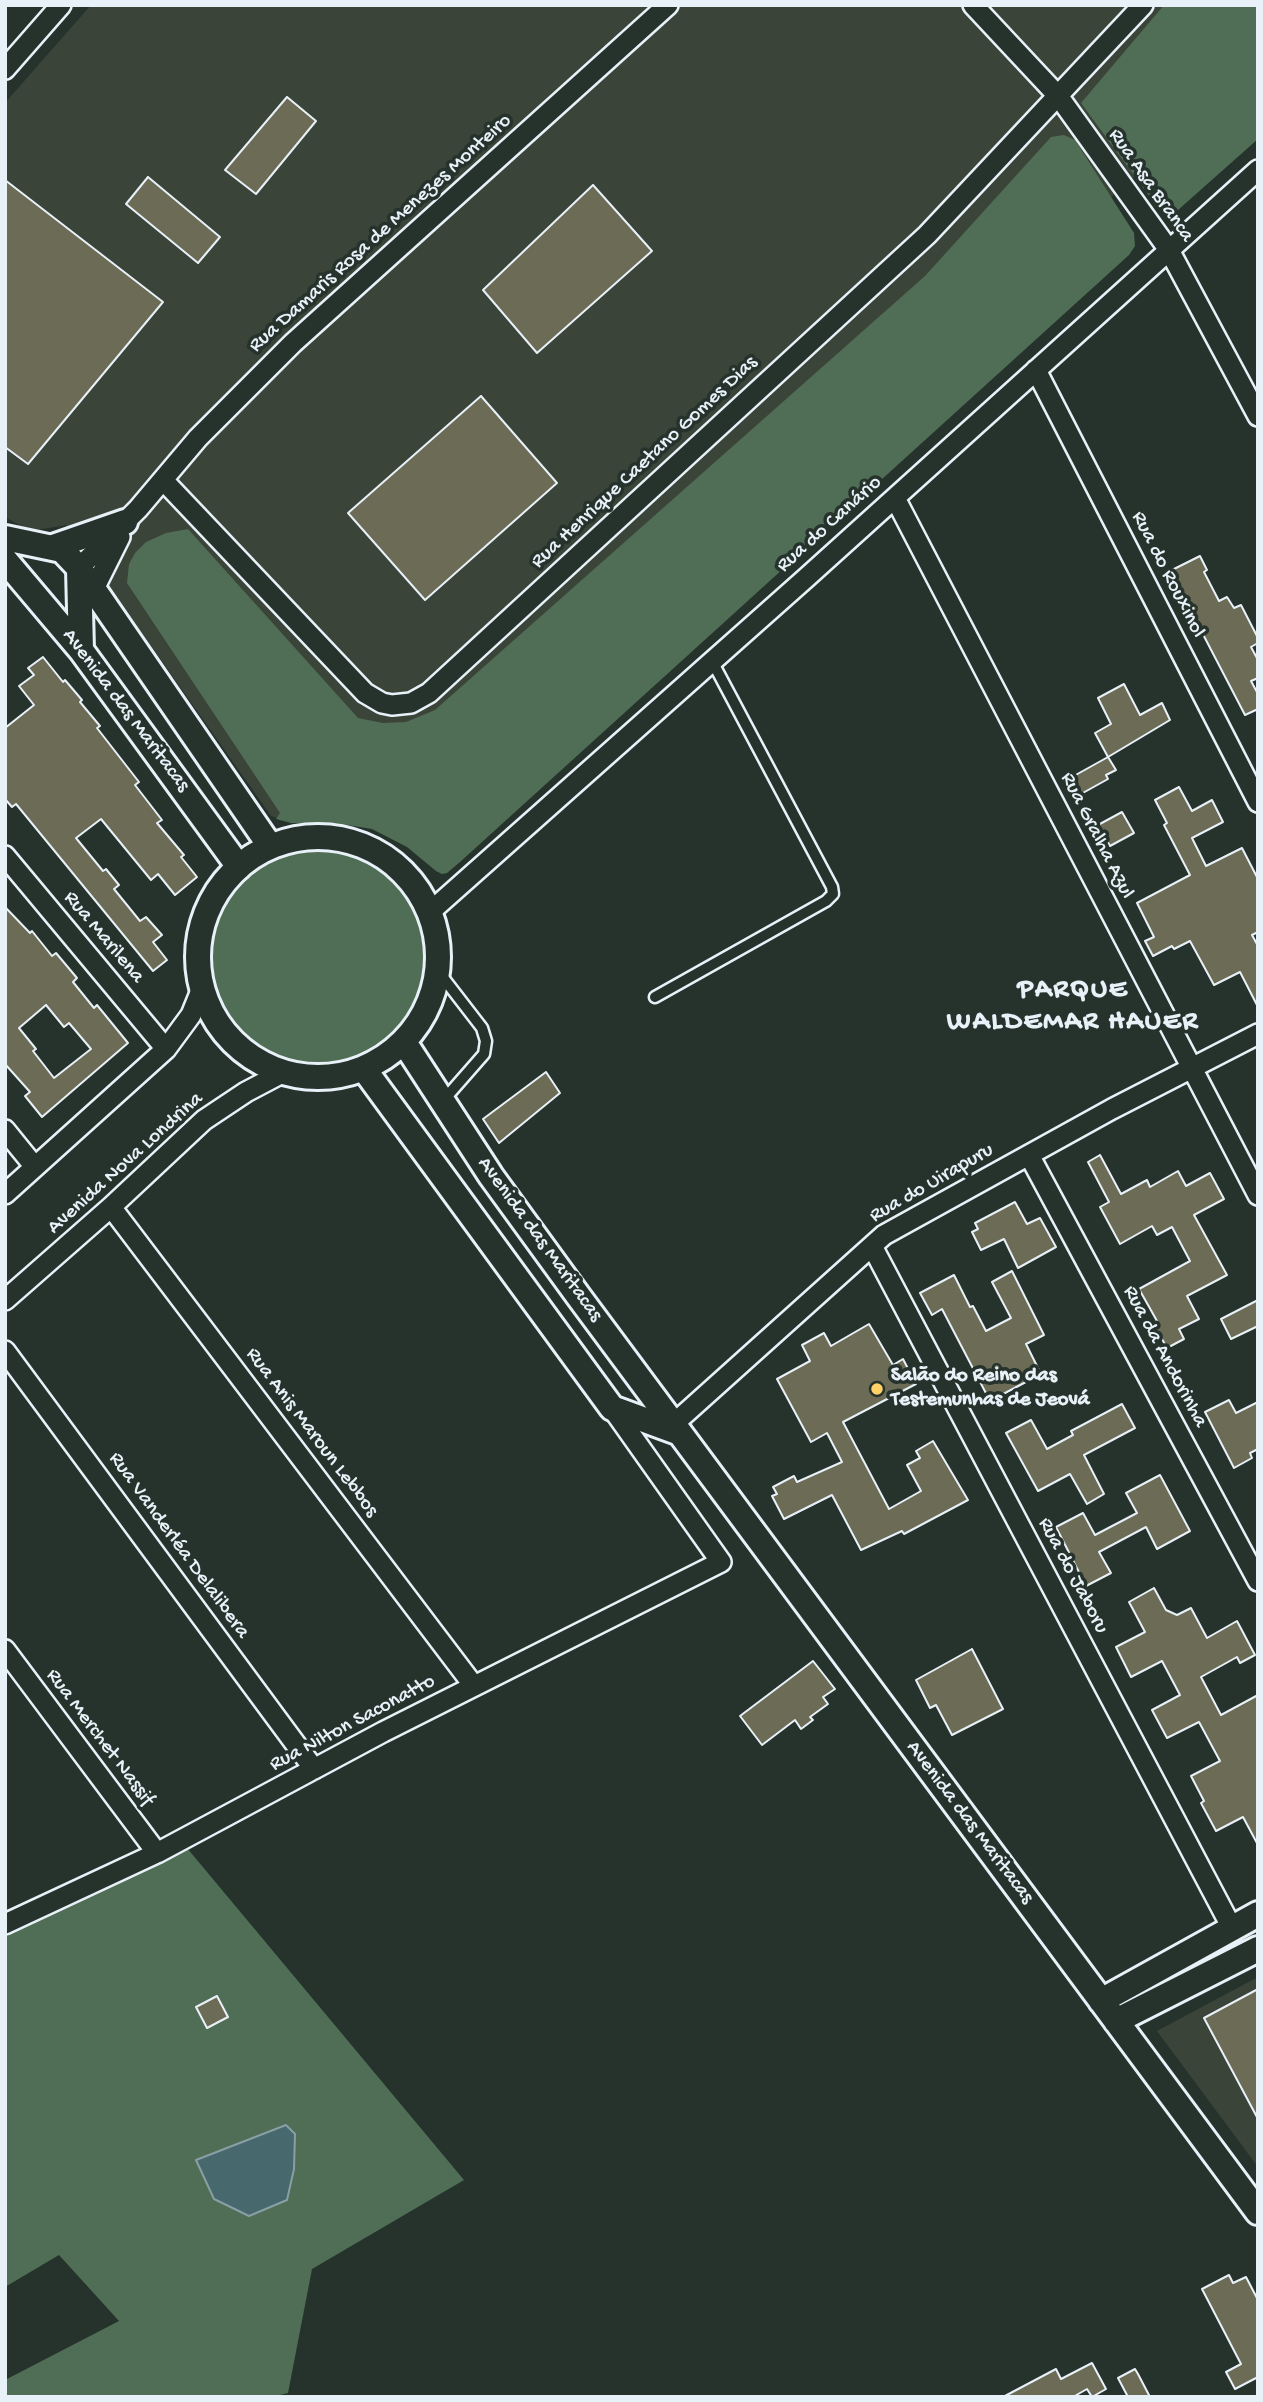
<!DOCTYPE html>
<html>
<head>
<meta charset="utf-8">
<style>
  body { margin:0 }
  #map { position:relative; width:1263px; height:2402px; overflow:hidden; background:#26332d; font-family:"Gochi Hand",sans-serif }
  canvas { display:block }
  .frame { position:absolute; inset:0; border:7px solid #e8f1f8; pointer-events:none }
</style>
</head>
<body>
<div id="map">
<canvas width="1263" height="2402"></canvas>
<div class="frame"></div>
</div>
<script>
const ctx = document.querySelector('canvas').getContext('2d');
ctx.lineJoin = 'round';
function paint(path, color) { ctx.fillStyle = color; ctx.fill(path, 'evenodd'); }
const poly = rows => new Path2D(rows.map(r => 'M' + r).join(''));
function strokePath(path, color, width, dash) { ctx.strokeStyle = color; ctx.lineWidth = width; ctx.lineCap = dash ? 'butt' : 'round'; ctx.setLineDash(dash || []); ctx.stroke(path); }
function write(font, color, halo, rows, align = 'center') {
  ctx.font = font + ' "Gochi Hand",sans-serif'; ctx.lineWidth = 7; ctx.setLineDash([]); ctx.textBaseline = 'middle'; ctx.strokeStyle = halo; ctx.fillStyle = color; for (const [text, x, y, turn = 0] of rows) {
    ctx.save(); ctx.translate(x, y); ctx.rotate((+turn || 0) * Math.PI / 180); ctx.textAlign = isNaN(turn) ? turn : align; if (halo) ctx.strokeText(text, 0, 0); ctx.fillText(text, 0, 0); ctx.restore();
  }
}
paint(poly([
  [91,5,1258,5,1258,72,400,802,340,822,284,820,271,816,66,525,30,531,5,517,5,103],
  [1258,1977,1258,2167,1157,2031]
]), '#3b4439');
paint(poly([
  [1164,5,1258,5,1258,139,1178,210,1160,211,1081,103],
  [1064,135,1075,140,1134,233,1135,246,1129,255,460,862,447,873,442,874,436,871,407,847,372,829,335,823,291,823,276,819,280,813,127,583,129,564,135,553,146,542,166,533,188,529,358,718,383,723,406,722,435,710,925,276,1051,137],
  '206 955a109 109 0 1 1 218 0a109 109 0 1 1-218 0Z',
  [182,1842,464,2180,312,2269,288,2393,272,2397,5,2397,5,2380,119,2321,59,2255,5,2287,5,1932]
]), '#506d55');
const water = poly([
  [286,2125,295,2134,294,2169,287,2200,249,2216,214,2199,196,2160,286,2125]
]);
paint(water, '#47696d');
strokePath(water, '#879fa5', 2);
const building = poly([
  [287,97,316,121,256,194,225,170,287,97],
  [148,177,220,237,198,263,126,204,148,177],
  [5,180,163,302,28,464,5,447,5,180],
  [593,185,652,251,537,353,483,290,593,185],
  [481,396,557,483,425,600,348,513,481,396],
  [1200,556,1207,570,1204,572,1219,601,1227,597,1234,608,1241,605,1258,638,1258,643,1251,647,1258,660,1258,678,1251,681,1258,694,1258,709,1245,715,1170,571,1200,556],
  [43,657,63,682,65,680,82,700,80,702,100,726,97,728,139,782,135,785,162,820,157,823,184,855,181,857,197,877,175,895,158,874,151,880,101,819,76,838,103,871,106,869,119,885,114,889,140,921,146,917,162,935,153,942,167,960,153,971,16,804,12,807,5,799,5,728,34,705,19,686,34,675,28,668,43,657],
  [1124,684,1140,715,1162,703,1170,720,1108,757,1095,733,1111,724,1098,698,1124,684],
  [1108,757,1116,770,1106,775,1108,779,1081,794,1072,777,1108,757],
  [1179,787,1192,811,1212,800,1223,822,1192,838,1206,866,1242,848,1258,879,1258,932,1252,935,1258,946,1258,1007,1240,972,1214,985,1190,941,1174,949,1172,946,1153,956,1145,941,1154,937,1137,903,1190,875,1164,825,1167,823,1155,800,1179,787],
  [1122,812,1134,833,1110,846,1098,825,1122,812],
  [5,907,30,933,32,931,52,956,56,953,77,978,73,982,94,1008,97,1005,128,1043,42,1117,25,1096,30,1092,5,1064,5,907],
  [46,1005,64,1027,69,1023,91,1049,54,1078,33,1051,36,1049,19,1028,46,1005],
  [546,1072,560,1093,499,1143,483,1119,546,1072],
  [1100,1155,1121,1194,1147,1180,1150,1187,1178,1171,1186,1186,1210,1173,1224,1199,1194,1215,1227,1275,1187,1296,1199,1319,1179,1329,1184,1339,1167,1348,1153,1323,1157,1321,1139,1289,1190,1261,1172,1227,1157,1235,1152,1226,1120,1244,1100,1207,1109,1202,1088,1162,1100,1155],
  [1015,1202,1027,1224,1040,1218,1056,1247,1018,1268,1004,1239,981,1250,972,1232,978,1229,975,1223,1015,1202],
  [1012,1271,1044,1335,1026,1344,1041,1374,990,1401,942,1309,932,1315,920,1293,954,1275,970,1307,973,1306,986,1331,1011,1318,992,1282,1012,1271],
  [1258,1300,1258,1326,1231,1339,1221,1319,1258,1300],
  [869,1324,893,1365,903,1359,916,1384,843,1422,889,1509,921,1491,907,1465,920,1458,916,1451,933,1441,968,1500,904,1534,902,1531,861,1550,832,1495,784,1519,772,1496,777,1494,773,1487,794,1476,797,1482,842,1462,827,1433,811,1442,777,1379,810,1361,802,1345,824,1333,831,1346,869,1324],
  [1229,1400,1236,1413,1258,1402,1258,1449,1250,1453,1252,1458,1234,1468,1205,1412,1229,1400],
  [1122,1404,1135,1428,1084,1455,1104,1494,1087,1504,1070,1474,1038,1491,1006,1433,1031,1420,1047,1449,1073,1435,1071,1431,1122,1404],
  [1160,1475,1190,1531,1157,1549,1146,1527,1099,1552,1111,1573,1086,1586,1056,1527,1083,1513,1095,1535,1137,1513,1126,1493,1160,1475],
  [1154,1588,1166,1610,1177,1615,1191,1608,1207,1638,1237,1621,1255,1655,1240,1663,1237,1657,1201,1677,1221,1715,1258,1695,1258,1845,1243,1817,1216,1831,1201,1803,1204,1801,1191,1776,1220,1761,1199,1722,1167,1738,1152,1710,1180,1695,1162,1661,1131,1677,1116,1647,1145,1632,1129,1602,1154,1588],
  [972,1649,1003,1709,952,1735,936,1705,930,1708,916,1680,972,1649],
  [813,1661,835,1689,823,1697,828,1704,810,1717,813,1720,801,1729,795,1720,762,1745,740,1716,813,1661],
  [1258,1989,1258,2119,1204,2018,1258,1989],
  [217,1996,228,2017,207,2028,196,2007,217,1996],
  [1229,2275,1233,2283,1246,2277,1258,2300,1258,2377,1235,2389,1226,2372,1241,2364,1202,2289,1229,2275],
  [1092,2363,1106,2389,1092,2397,1087,2389,1073,2397,1003,2397,1056,2369,1061,2379,1092,2363],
  [1135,2369,1138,2374,1150,2397,1128,2397,1118,2378,1135,2369]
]);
paint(building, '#6c6b56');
strokePath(building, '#e8f1f8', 2);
const service = poly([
  [438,971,482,1028,486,1041,484,1054,442,1102],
  [655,997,826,901,833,894,832,887,712,661]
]);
const minor = poly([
  [973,5,1059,97,1169,250,1258,416],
  [5,69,61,5],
  [1036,370,1258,802],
  [163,480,365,693,382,703,392,705,411,703,429,693,927,235,1143,5],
  [895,498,1258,1195],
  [79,568,138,509,198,438,293,343,668,5],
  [94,589,120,537],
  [5,856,166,1049],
  [430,912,806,578,1258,170],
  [5,1130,35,1167],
  [1029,1155,1258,1581],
  [5,1194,166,1049,191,1015,202,988],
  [111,1207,474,1686],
  [872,1246,1232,1928],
  [5,1300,111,1207,204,1120,246,1092,284,1072],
  [5,1351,314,1769],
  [668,1429,884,1235,1112,1109,1258,1034],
  [5,1650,157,1853],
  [5,1924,157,1853,383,1732,721,1562,612,1408]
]);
const tertiary = poly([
  [5,538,62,550,79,568,270,846],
  [53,547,125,522],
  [5,560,81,650,239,867],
  [79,569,81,650],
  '198 957a120 120 0 1 1 240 0a120 120 0 1 1-240 0Z',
  [404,1042,491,1176,579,1297,1258,2212],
  [364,1069,612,1408,680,1433],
  [1101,2001,1258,1914],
  [1116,2021,1258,1949]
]);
strokePath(service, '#e8f1f8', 15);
strokePath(minor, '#e8f1f8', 24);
strokePath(tertiary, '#e8f1f8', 30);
strokePath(service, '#26332d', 10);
strokePath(minor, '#26332d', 19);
strokePath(tertiary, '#26332d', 24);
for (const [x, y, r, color] of [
  [877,1389,7,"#ffd166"]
]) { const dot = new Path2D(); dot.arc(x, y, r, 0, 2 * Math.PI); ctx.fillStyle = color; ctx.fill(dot); strokePath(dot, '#26332d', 2.5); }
write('21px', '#e8f1f8', '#26332d', [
  ["Rua Asa Branca",1150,186,55],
  ["Rua Damaris Rosa de Menezes Monteiro",381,234,-42],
  ["Rua Henrique Caetano Gomes Dias",645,463,-43],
  ["Rua do Canário",830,525,-42],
  ["Rua do Rouxinol",1167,575,63],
  ["Avenida das Maritacas",125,711,53],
  ["Rua Gralha Azul",1096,836,63],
  ["Rua Marilena",103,938,50],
  ["Avenida Nova Londrina",126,1164,-42],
  ["Rua do Uirapuru",932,1184,-30],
  ["Avenida das Maritacas",539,1240,54],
  ["Rua da Andorinha",1164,1357,62],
  ["Rua Anis Maroun Lebbos",311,1433,53],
  ["Rua Vanderléa Delalibera",178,1546,54],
  ["Rua do Jaboru",1072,1576,62],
  ["Rua Nilton Saconatto",353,1724,-28],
  ["Rua Merchet Nassif",99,1738,53],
  ["Avenida das Maritacas",969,1823,53]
]);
write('bold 21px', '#e8f1f8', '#26332d', [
  ["Salão do Reino das",891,1377],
  ["Testemunhas de Jeová",891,1401]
], 'left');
ctx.letterSpacing = '2px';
write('bold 28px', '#e8f1f8', '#26332d', [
  ["PARQUE",1073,992],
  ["WALDEMAR HAUER",1073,1024]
]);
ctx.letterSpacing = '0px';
</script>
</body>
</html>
